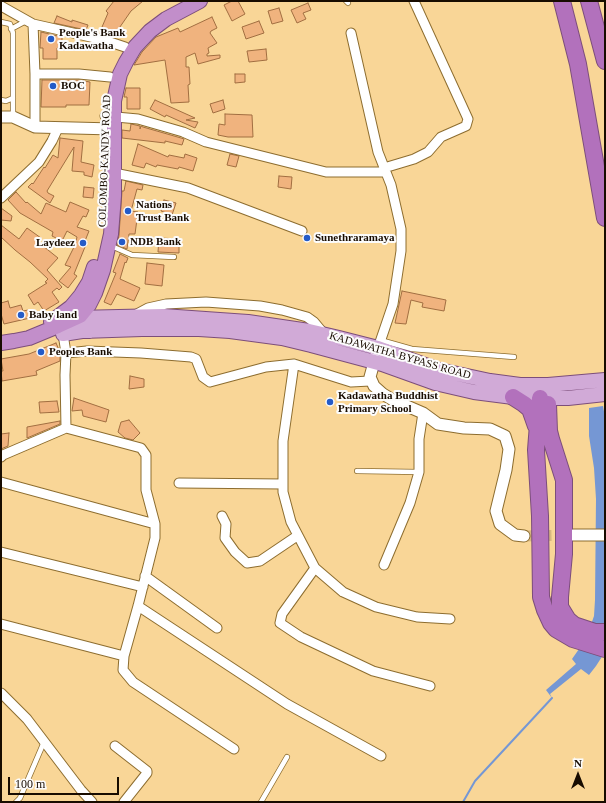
<!DOCTYPE html>
<html>
<head>
<meta charset="utf-8">
<style>
  body { margin:0 }
  #map { position:relative; width:606px; height:803px; overflow:hidden; background:#f9d697; font-family:Georgia,serif }
  canvas { display:block }
  .frame { position:absolute; inset:0; border:2px solid #180c00; pointer-events:none }
  .north { position:absolute; left:558px; top:755px; width:40px; height:40px; -webkit-text-stroke:3px #fcfcfc; paint-order:stroke; rotate:0deg; font-size:11px; font-weight:700; line-height:16px; text-align:center; color:#180c00 }
  .north::after { content:''; display:block; margin:auto; width:14px; height:18px; background:#180c00; clip-path:polygon(50% 0,100% 100%,50% 72%,0 100%) }
  .scale { position:absolute; left:8px; top:777px; width:111px; height:18px; box-sizing:border-box; border:2px solid #180c00; border-top:0; padding-left:5px; font-size:12px; line-height:14px; white-space:nowrap; color:#180c00; -webkit-text-stroke:3px #fcfcfc; paint-order:stroke }
</style>
</head>
<body>
<div id="map">
<canvas width="606" height="803"></canvas>
<div class="frame"></div>
<div class="north">N</div>
<div class="scale">100 m</div>
</div>
<script>
const ctx = document.querySelector('canvas').getContext('2d');
ctx.lineJoin = 'round';
function paint(path, color) { ctx.fillStyle = color; ctx.fill(path, 'evenodd'); }
const poly = rows => new Path2D(rows.map(r => 'M' + r).join(''));
function strokePath(path, color, width, dash) { ctx.strokeStyle = color; ctx.lineWidth = width; ctx.lineCap = dash ? 'butt' : 'round'; ctx.setLineDash(dash || []); ctx.stroke(path); }
function write(font, color, halo, rows, align = 'center') {
  ctx.font = font + ' Georgia,serif'; ctx.lineWidth = 4; ctx.setLineDash([]); ctx.textBaseline = 'middle'; ctx.strokeStyle = halo; ctx.fillStyle = color; for (const [text, x, y, turn = 0] of rows) {
    ctx.save(); ctx.translate(x, y); ctx.rotate((+turn || 0) * Math.PI / 180); ctx.textAlign = isNaN(turn) ? turn : align; if (halo) ctx.strokeText(text, 0, 0); ctx.fillText(text, 0, 0); ctx.restore();
  }
}
paint(poly([
  [603,406,605,417,605,652,596,666,589,675,581,669,550,694,552,698,546,690,576,664,572,659,586,639,594,616,595,600,596,499,594,468,589,436,589,408]
]), '#7597d4');
strokePath(poly([
  [463,802,475,781,552,698]
]), '#7597d4', 2);
const building = poly([
  [114,1,143,1,131,11,113,37,105,34,107,30,102,27,108,13,106,11,114,1],
  [232,1,238,1,245,14,232,21,224,5,232,1],
  [308,3,311,10,303,13,306,19,297,23,291,10,308,3],
  [279,8,283,21,272,24,268,11,279,8],
  [57,16,72,22,72,20,88,25,86,30,54,23,57,16],
  [212,17,217,28,211,31,210,33,217,43,208,48,209,53,207,54,207,56,220,55,220,58,198,64,195,53,186,57,186,67,189,67,190,84,188,85,189,102,171,103,165,60,134,65,142,52,156,37,178,28,180,32,212,17],
  [259,21,264,33,246,39,242,27,259,21],
  [41,32,62,37,62,48,57,48,57,59,43,59,43,48,40,48,41,32],
  [266,49,267,60,249,62,247,51,266,49],
  [235,74,245,74,245,82,235,83,235,74],
  [42,80,79,80,90,82,89,105,66,105,66,107,41,107,42,80],
  [126,88,140,88,140,109,127,109,127,97,124,97,126,88],
  [155,100,195,118,186,120,198,122,195,128,166,115,165,117,150,109,155,100],
  [223,100,225,109,213,113,210,104,223,100],
  [225,114,252,115,253,137,228,137,218,135,219,124,225,125,225,114],
  [131,124,140,126,140,129,141,126,143,127,181,138,184,139,182,145,165,141,165,143,122,138,122,130,130,131,131,124],
  [60,138,83,141,81,162,94,165,92,177,84,175,84,172,72,171,74,147,47,191,48,193,54,196,50,203,28,187,32,183,33,184,44,167,45,168,53,155,58,158,60,138],
  [138,144,168,157,169,155,184,158,185,154,197,158,193,171,179,167,178,169,157,165,156,167,146,163,144,168,132,165,138,144],
  [230,154,239,156,236,167,227,165,230,154],
  [279,176,292,177,291,189,278,187,279,176],
  [126,181,143,185,142,190,137,189,131,211,138,212,135,234,129,234,127,249,117,245,119,235,122,191,124,191,126,181],
  [84,187,94,188,93,198,83,197,84,187],
  [16,192,26,203,27,202,41,214,46,203,66,212,70,202,89,210,86,217,83,216,77,227,89,231,85,241,87,242,74,274,77,276,68,288,59,281,71,267,65,265,75,245,77,237,67,231,62,241,52,236,53,232,20,213,8,200,16,192],
  [164,200,176,203,172,215,161,211,164,200],
  [1,208,12,216,11,221,1,220,1,208],
  [1,225,19,239,27,228,41,238,38,242,58,258,47,270,62,287,59,290,57,288,52,292,59,302,44,311,38,302,34,305,28,295,47,283,45,282,48,279,30,262,15,250,1,237,1,225],
  [159,238,179,239,179,253,158,252,159,238],
  [120,254,128,258,126,263,125,262,120,279,140,288,134,301,117,294,111,305,104,302,116,273,113,272,120,254],
  [147,263,164,265,162,286,145,284,147,263],
  [402,291,446,300,444,311,422,307,423,303,411,300,406,324,395,323,402,291],
  [8,301,10,308,21,305,23,311,28,310,30,318,4,324,1,314,1,303,8,301],
  [56,343,60,352,60,361,36,371,37,375,2,381,1,371,3,371,1,359,29,354,56,343],
  [130,376,144,379,144,387,129,389,130,376],
  [74,398,109,410,106,422,83,416,82,410,72,411,74,398],
  [57,401,59,412,40,413,39,402,57,401],
  [129,420,140,433,133,440,125,438,118,432,121,422,129,420],
  [60,421,60,424,27,438,27,427,60,421],
  [9,433,8,446,1,449,1,434,9,433]
]);
paint(building, '#f0b37e');
strokePath(building, '#a16e41', 1);
strokePath(poly([
  [524,536,570,535]
]), '#d7b880', 11, [11, 5.5]);
const service = poly([
  [346,1,348,3],
  [1,22,10,24,13,33,13,117],
  [11,29,26,21],
  [1,100,6,101,13,98],
  [109,245,132,255,174,257],
  [380,340,412,349,514,357],
  [357,471,419,472],
  [16,802,20,798,44,742],
  [261,802,287,757]
]);
const minor = poly([
  [1,6,33,24,104,40,125,47],
  [33,24,35,74,35,127],
  [351,33,378,152,391,185,401,229,401,251,393,304,378,348],
  [35,74,79,74,110,77],
  [105,116,138,119,183,132,206,142,326,172,386,172],
  [384,168,414,159,428,152,441,137,466,126,468,119,414,1],
  [114,173,188,188,302,231],
  [1,198,39,162,52,141,58,128],
  [135,315,148,308,166,304,206,302,260,306,282,310,307,317,314,322,324,334],
  [63,334,66,353,87,351,141,353,191,357,196,359,203,377,210,382,266,367,294,364,351,382,370,381],
  [294,364,283,441,283,492,291,522,315,568,343,592,376,607,417,617,450,619],
  [66,428,141,448,146,455,146,490,155,524,155,538,138,606,124,656,123,670,133,682,234,749],
  [1,457,3,455,66,428,65,375,66,353],
  [1,482,155,524],
  [179,483,283,484],
  [222,516,226,524,225,538,235,552,247,563,260,561,297,536],
  [1,552,143,587],
  [384,565,410,503,419,472,419,439,423,413],
  [315,568,282,614,280,623,301,637,373,671,430,686],
  [145,576,217,628],
  [138,606,287,704,381,756],
  [1,624,124,656],
  [1,693,27,719,81,790,92,802],
  [115,746,147,771,147,773,124,802]
]);
const tertiary = poly([
  [1,117,13,117,35,127,113,129],
  [376,355,370,377,374,386,383,394,393,400,423,413,438,424,464,428,490,429,505,436,509,449,506,470,496,511,500,524,515,535,524,536],
  [573,535,605,535]
]);
const primary = poly([
  [90,331,80,327,75,318,163,316,248,322,309,331,339,338,378,348,439,370,490,381,520,385,548,385,605,380],
  [63,334,82,331,142,329,199,329,230,331,282,338,311,345,382,364,435,383,474,392,513,397,547,398,568,398,605,394]
]);
const trunk = poly([
  [51,322,71,307,81,295,89,282,94,267],
  [1,343,14,341,29,338,58,326,80,316,89,305,95,293,103,270,111,234,114,196,114,101,120,74,126,62,135,47,150,31,166,19,200,1]
]);
const motorway = poly([
  [562,1,578,64,605,218],
  [589,1,605,61],
  [513,397,524,404,530,409,536,426],
  [540,398,536,450,540,516,541,597,545,610,551,623,556,629,573,639,605,649],
  [548,404,549,431,551,439,564,480,564,554,560,597,560,607,568,620,574,625,595,632,605,632]
]);
strokePath(service, '#8d6d2f', 6);
strokePath(minor, '#8d6d2f', 11);
strokePath(tertiary, '#8d6d2f', 13);
strokePath(primary, '#7c4e7a', 16);
strokePath(trunk, '#7c4e7a', 16);
strokePath(motorway, '#7c4e7a', 18);
strokePath(service, '#fff', 4.5);
strokePath(minor, '#fff', 9);
strokePath(tertiary, '#fff', 11);
strokePath(primary, '#d1aad7', 14);
strokePath(trunk, '#c28eca', 14);
strokePath(motorway, '#b271bc', 16);
for (const [x, y, r, color] of [
  [51,39,4,"#245bc8"],
  [53,86,4,"#245bc8"],
  [128,211,4,"#245bc8"],
  [307,238,4,"#245bc8"],
  [122,242,4,"#245bc8"],
  [83,243,4,"#245bc8"],
  [21,315,4,"#245bc8"],
  [41,352,4,"#245bc8"],
  [330,402,4,"#245bc8"]
]) { const dot = new Path2D(); dot.arc(x, y, r, 0, 2 * Math.PI); ctx.fillStyle = color; ctx.fill(dot); strokePath(dot, '#fcfcfc', 1.5); }
write('bold 11px', '#180c00', '#fcfcfc', [
  ["People's Bank",59,33],
  ["Kadawatha",59,46],
  ["BOC",61,86],
  ["Nations",136,205],
  ["Trust Bank",136,218],
  ["Sunethraramaya",315,238],
  ["NDB Bank",130,242],
  ["Laydeez",75,243,"right"],
  ["Baby land",29,315],
  ["Peoples Bank",49,352],
  ["Kadawatha Buddhist",338,396],
  ["Primary School",338,409]
], 'left');
write('11px', '#180c00', '#fcfcfc', [
  ["COLOMBO-KANDY ROAD",105,161,-88],
  ["KADAWATHA BYPASS ROAD",400,356,16]
]);
</script>
</body>
</html>
